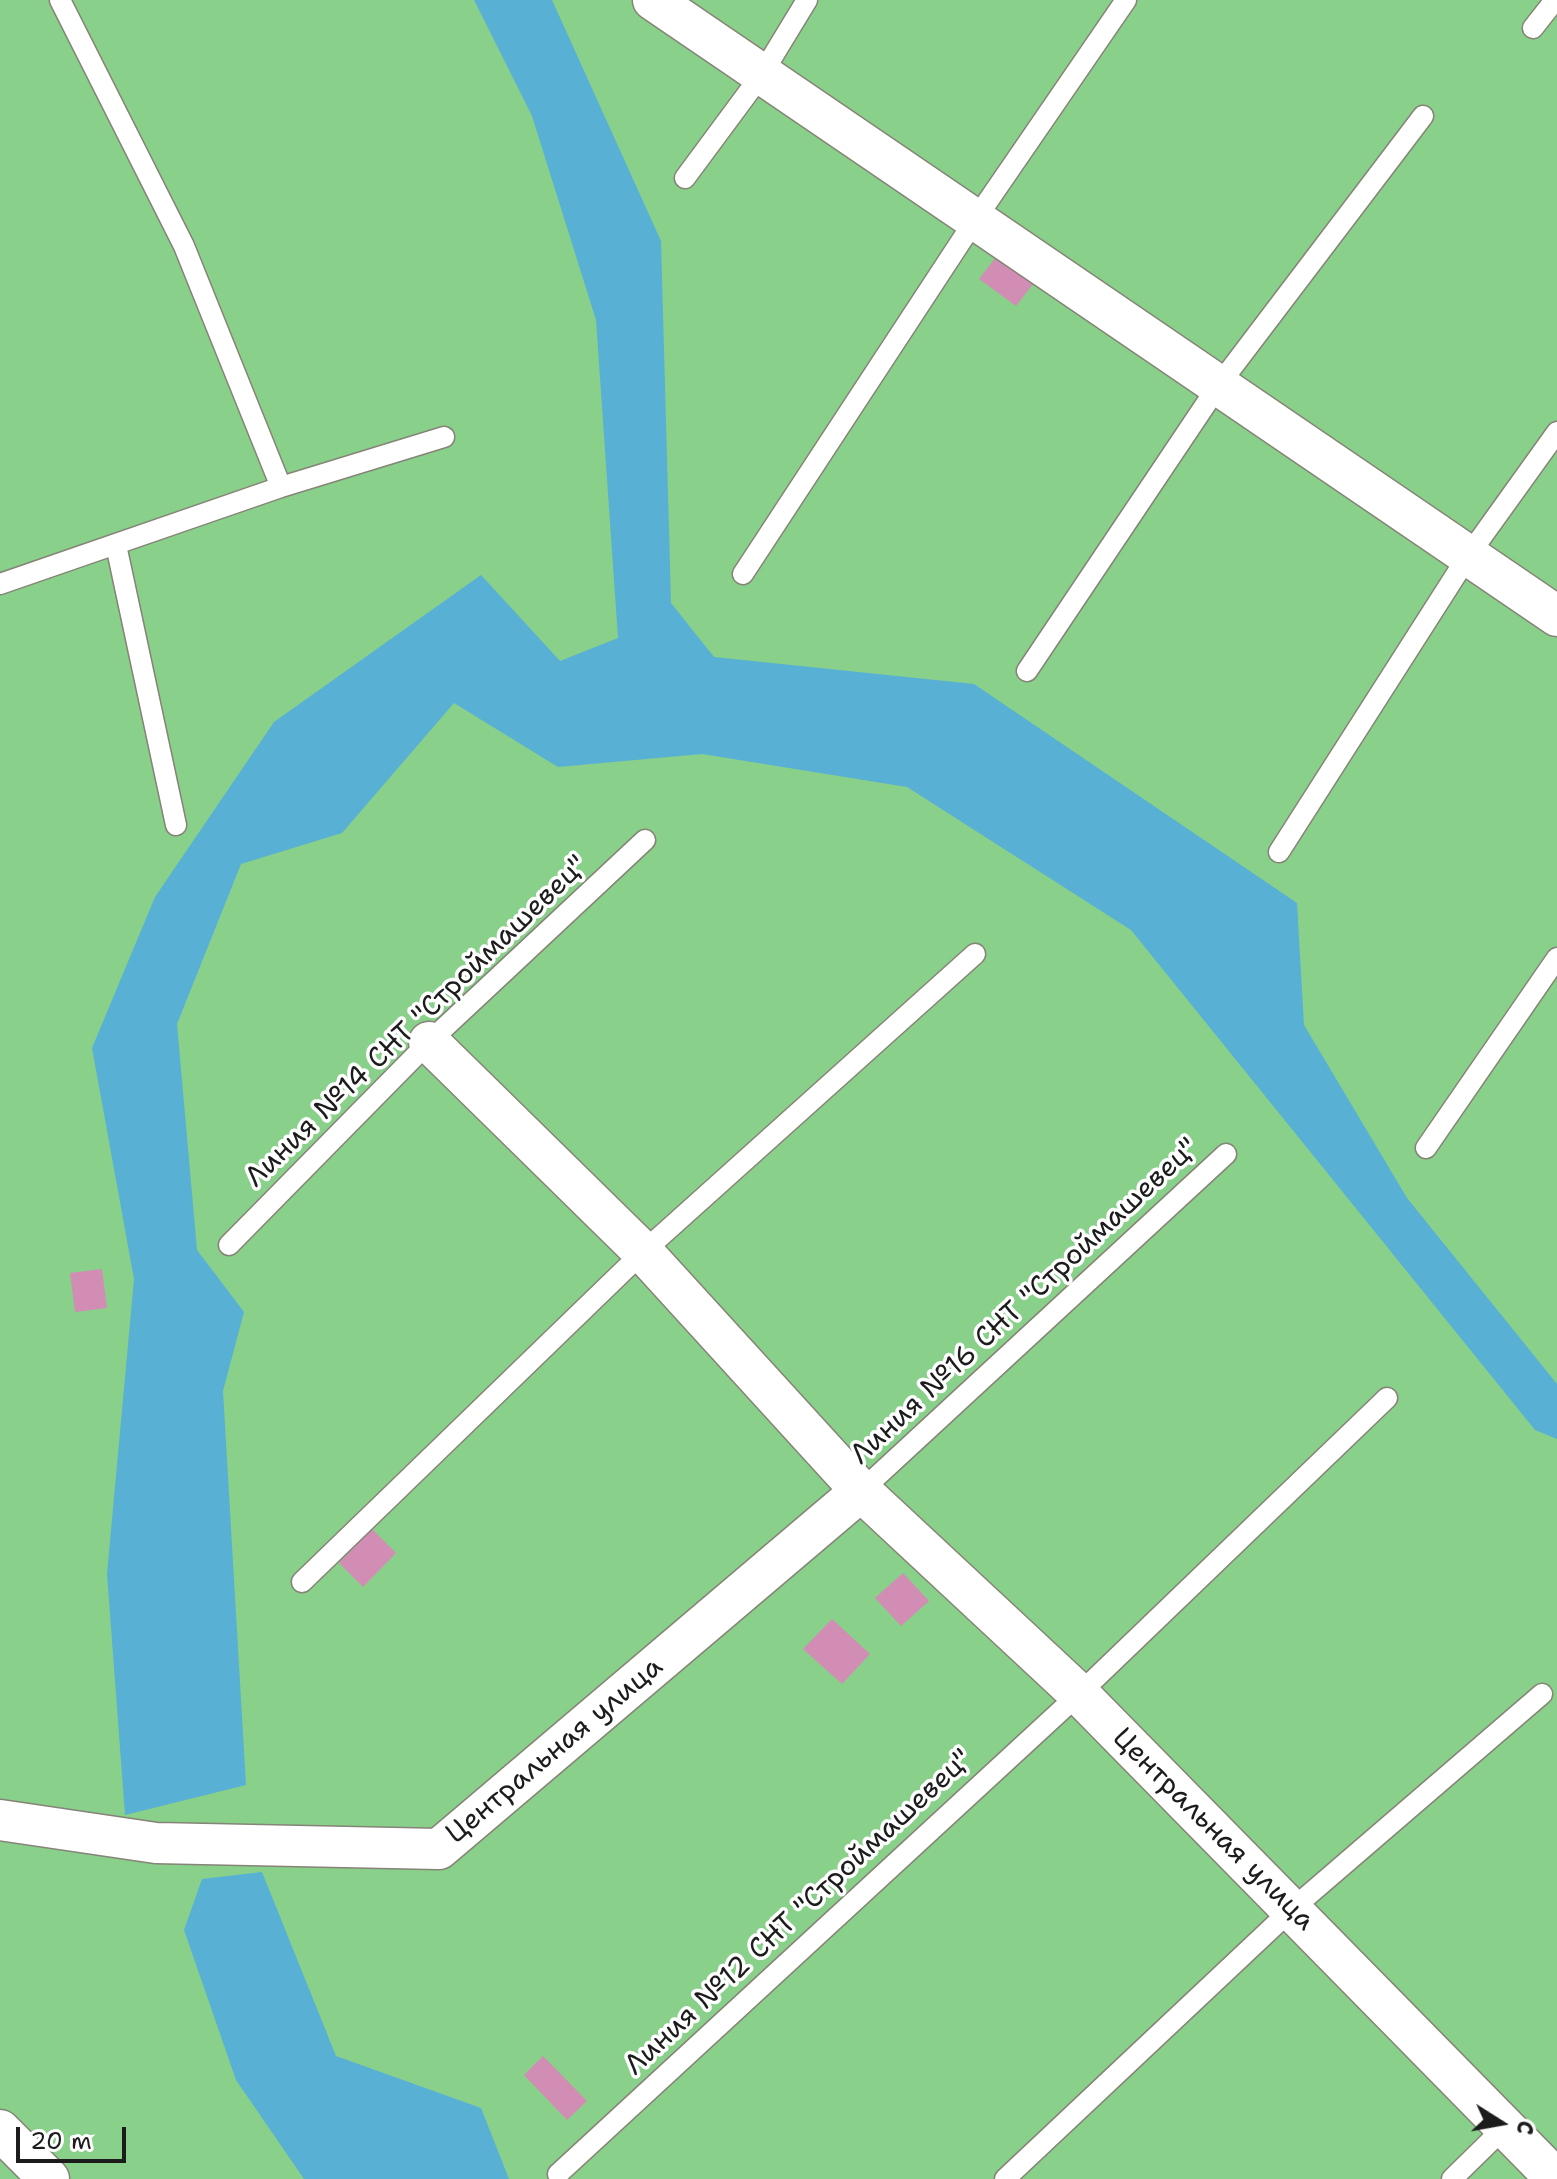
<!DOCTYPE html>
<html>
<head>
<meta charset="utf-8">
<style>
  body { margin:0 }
  #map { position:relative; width:1557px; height:2179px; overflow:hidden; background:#f1ead2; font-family:"Shantell Sans",sans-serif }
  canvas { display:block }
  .north { position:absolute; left:1461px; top:2083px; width:80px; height:80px; -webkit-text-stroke:6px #fff; paint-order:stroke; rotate:101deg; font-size:22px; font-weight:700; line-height:32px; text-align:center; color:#1c1c1c }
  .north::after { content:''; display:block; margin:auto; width:28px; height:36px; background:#1c1c1c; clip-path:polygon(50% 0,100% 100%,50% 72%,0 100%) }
  .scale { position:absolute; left:16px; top:2127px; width:110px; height:36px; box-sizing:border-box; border:4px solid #1c1c1c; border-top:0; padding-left:10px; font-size:24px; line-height:28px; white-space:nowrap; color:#1c1c1c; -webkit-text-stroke:6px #fff; paint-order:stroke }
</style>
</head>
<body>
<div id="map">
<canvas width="1557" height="2179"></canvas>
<div class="north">С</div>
<div class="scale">20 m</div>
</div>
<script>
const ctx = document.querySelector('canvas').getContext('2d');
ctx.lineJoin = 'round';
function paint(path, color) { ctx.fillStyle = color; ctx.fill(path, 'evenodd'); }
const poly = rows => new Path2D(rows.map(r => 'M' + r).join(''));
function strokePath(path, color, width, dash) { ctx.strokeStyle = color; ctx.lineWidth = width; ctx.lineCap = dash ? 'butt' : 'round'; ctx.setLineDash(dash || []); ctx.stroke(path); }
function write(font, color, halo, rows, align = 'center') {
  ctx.font = font + ' "Shantell Sans",sans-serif'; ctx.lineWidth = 7; ctx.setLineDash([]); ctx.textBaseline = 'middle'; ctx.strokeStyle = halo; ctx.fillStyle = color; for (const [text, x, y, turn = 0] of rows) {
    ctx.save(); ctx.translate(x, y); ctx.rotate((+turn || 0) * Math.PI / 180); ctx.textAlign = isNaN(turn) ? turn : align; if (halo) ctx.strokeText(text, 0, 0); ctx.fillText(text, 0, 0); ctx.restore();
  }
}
paint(poly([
  [0,0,1557,0,1557,2179,0,2179]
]), '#89d08b');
paint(poly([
  [474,0,552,0,661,241,671,603,714,657,974,684,1297,903,1304,1025,1407,1198,1557,1384,1557,1439,1535,1430,1131,930,907,787,702,754,558,767,454,703,342,833,241,864,177,1024,197,1250,244,1312,223,1391,246,1785,125,1815,107,1574,134,1279,92,1048,155,897,274,722,481,575,560,661,618,638,596,320,532,116],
  [262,1872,336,2056,481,2108,509,2179,304,2179,236,2080,184,1930,202,1879]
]), '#58b0d5');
paint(poly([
  [1003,248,1040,275,1016,306,979,279],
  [102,1269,107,1308,75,1312,70,1273],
  [372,1529,396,1553,363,1587,339,1563],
  [903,1573,929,1601,901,1626,875,1598],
  [832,1619,870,1654,842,1684,803,1649],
  [543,2056,587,2101,567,2120,524,2075]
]), '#d28db4');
const service = poly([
  [60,0,184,246,281,487],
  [1533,28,1555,0],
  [685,178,762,74,807,0],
  [116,545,176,825],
  [743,574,975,220,1126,0],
  [0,584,281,487,444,437],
  [1027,671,1218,386,1423,116],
  [1279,852,1468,556,1557,432],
  [1426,1148,1557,958],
  [229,1245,429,1042,645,840],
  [861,1491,1226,1154],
  [302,1582,643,1252,975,954],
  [558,2174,1079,1694,1387,1398],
  [1005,2179,1291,1910,1542,1694],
  [1452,2179,1505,2127]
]);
const minor = poly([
  [653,0,1557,616],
  [429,1042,643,1252,861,1491,1079,1694,1556,2179],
  [0,1820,156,1843,439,1849,861,1491],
  [0,2130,49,2179]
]);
strokePath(service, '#868377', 23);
strokePath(minor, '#868377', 43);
strokePath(service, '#fff', 20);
strokePath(minor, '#fff', 40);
write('28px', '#1c1c1c', '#fff', [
  ["Линия №14 СНТ \"Строймашевец\"",417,1022,-44],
  ["Линия №16 СНТ \"Строймашевец\"",1025,1302,-43],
  ["Центральная улица",555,1751,-40],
  ["Центральная улица",1213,1830,45],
  ["Линия №12 СНТ \"Строймашевец\"",799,1913,-43]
]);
</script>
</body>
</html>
